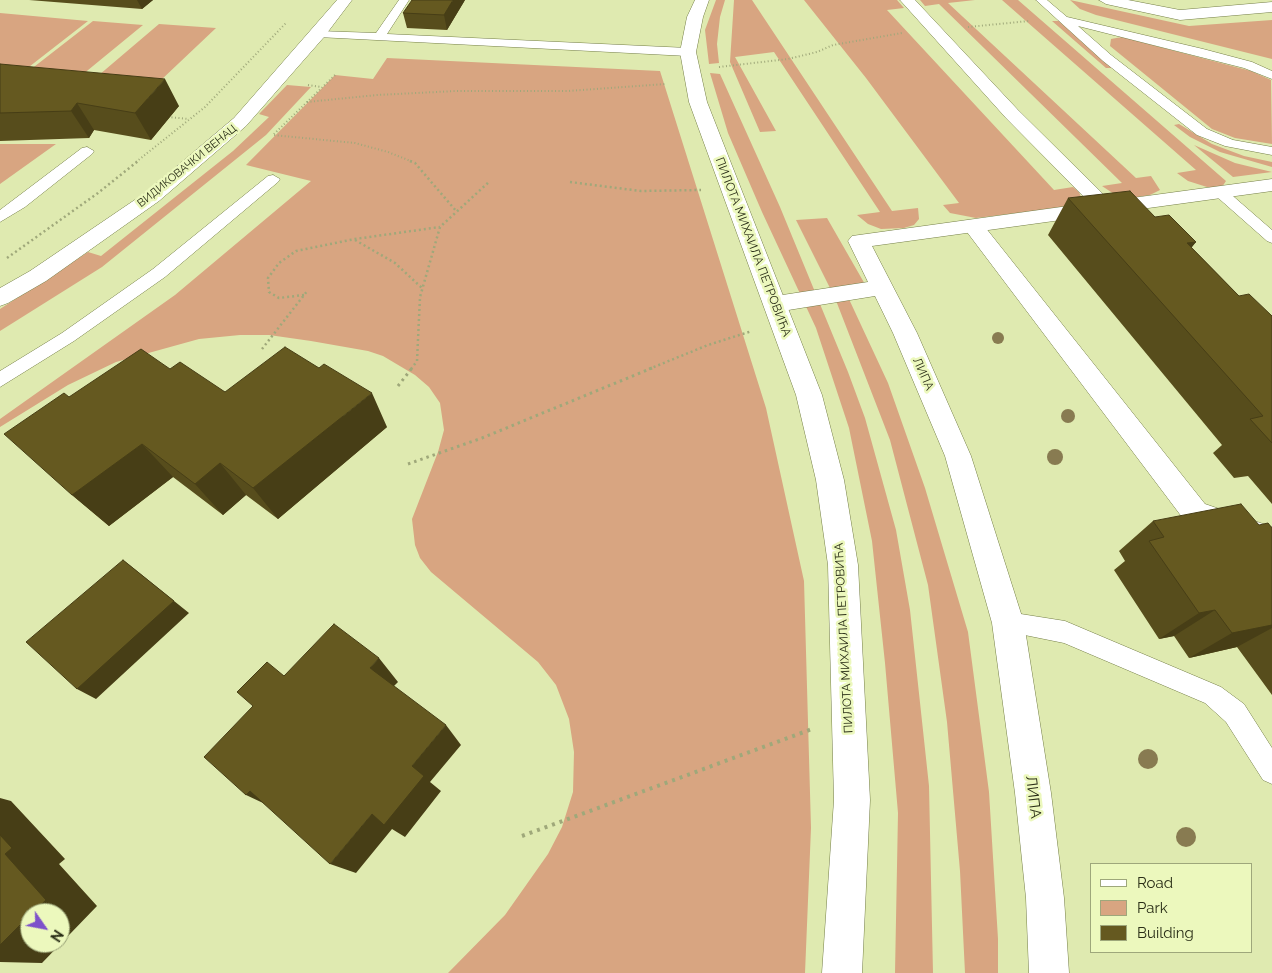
<!DOCTYPE html>
<html>
<head>
<meta charset="utf-8">
<style>
  body { margin:0 }
  #map { position:relative; width:1272px; height:973px; overflow:hidden; background:#dfeab0; font-family:Raleway,sans-serif }
  canvas { display:block }
  .legend { position:absolute; left:1090px; top:863px; width:162px; height:90px; box-sizing:border-box; background:#ecf8bd; border:1px solid #9ea77b; margin:0; padding:6px 9px; list-style:none; font-size:15px; color:#2a2e17 }
  .legend li { display:flex; align-items:center; gap:10px; height:25px }
  .legend b { width:25px; border:1px solid #9ea77b }
  .north { position:absolute; left:20px; top:903px; width:50px; height:50px; box-sizing:border-box; background:#ecf8bd; border:1px solid #9ea77b; border-radius:50%; rotate:123deg; font-size:14px; font-weight:700; line-height:20px; text-align:center; color:#2a2e17 }
  .north::after { content:''; display:block; margin:auto; width:18px; height:22px; background:#7d51ca; clip-path:polygon(50% 0,100% 100%,50% 72%,0 100%) }
</style>
</head>
<body>
<div id="map">
<canvas width="1272" height="973"></canvas>
<ul class="legend">
<li><b style="height:6px;background:#fff"></b>Road</li>
<li><b style="height:14px;background:#d8a581"></b>Park</li>
<li><b style="height:14px;background:#655920"></b>Building</li>
</ul>
<div class="north">N</div>
</div>
<script>
const ctx = document.querySelector('canvas').getContext('2d');
ctx.lineJoin = 'round';
function paint(path, color) { ctx.fillStyle = color; ctx.fill(path, 'evenodd'); }
const poly = rows => new Path2D(rows.map(r => 'M' + r).join(''));
function strokePath(path, color, width, dash) { ctx.strokeStyle = color; ctx.lineWidth = width; ctx.lineCap = dash ? 'butt' : 'round'; ctx.setLineDash(dash || []); ctx.stroke(path); }
function write(font, color, halo, rows, align = 'center') {
  ctx.font = font + ' Raleway,sans-serif'; ctx.lineWidth = 5; ctx.setLineDash([]); ctx.textBaseline = 'middle'; ctx.strokeStyle = halo; ctx.fillStyle = color; for (const [text, x, y, turn = 0] of rows) {
    ctx.save(); ctx.translate(x, y); ctx.rotate((+turn || 0) * Math.PI / 180); ctx.textAlign = isNaN(turn) ? turn : align; if (halo) ctx.strokeText(text, 0, 0); ctx.fillText(text, 0, 0); ctx.restore();
  }
}
paint(poly([
  [716,0,725,0,720,17,717,44,719,63,709,64,705,30],
  [734,0,752,0,892,211,918,208,919,219,914,225,904,228,881,229,868,224,857,215,880,212,774,52,735,57,776,131,760,132,730,62],
  [804,0,897,0,904,8,887,10,1054,190,1073,187,1079,192,1081,197,1068,207,976,218,950,213,943,205,959,203,866,78],
  [920,0,975,0,948,3,1136,178,1151,176,1160,190,1150,195,1131,198,1114,194,1102,186,1122,183,939,4,925,6],
  [1002,0,1018,0,1226,181,1222,187,1207,187,1188,181,1177,173,1196,170],
  [1070,0,1189,26,1272,20,1272,59,1096,15,1080,9],
  [0,13,88,21,25,70,0,68],
  [93,21,143,25,82,75,30,70],
  [1052,21,1059,21,1113,68,1106,68],
  [159,24,216,28,160,81,99,75],
  [1122,37,1251,71,1271,80,1272,144,1235,138,1212,129,1110,46,1111,39],
  [387,58,660,71,766,408,804,581,811,828,805,973,448,973,505,915,548,854,562,827,573,792,574,752,569,719,556,685,538,662,431,572,420,558,415,545,412,519,438,452,444,430,440,403,429,387,415,375,383,356,368,351,311,341,269,335,240,335,199,339,116,362,68,385,0,427,0,419,175,295,311,181,246,165,335,75,373,79],
  [710,73,720,74,780,207,848,372,865,418,896,530,910,610,929,786,933,973,895,973,898,813,885,663,872,541,849,428,816,328,762,212,728,133],
  [287,85,311,87,266,135,102,267,0,331,0,309,88,252,101,256,233,151,269,117,259,114],
  [1179,124,1212,144,1244,156,1272,162,1272,167,1220,152,1190,137,1174,125],
  [0,144,56,144,0,184],
  [1194,145,1235,163,1272,172,1233,177],
  [827,218,870,293,848,297,888,383,925,488,968,632,989,792,998,939,998,973,965,973,960,871,947,722,928,585,890,440,835,298,796,220]
]), '#d8a581');
const service = poly([
  [399,0,409,0,387,34,688,48,694,52,688,56,318,37,312,34,318,31,376,33,399,0],
  [1036,0,1047,0,1067,17,1203,49,1252,62,1272,71,1272,79,1244,68,1078,26,1111,55,1207,129,1233,140,1272,147,1272,155,1225,146,1197,135,1103,61,1036,0],
  [87,147,94,151,92,154,25,207,0,222,0,210,82,148,87,147],
  [273,175,280,179,278,182,165,277,74,341,0,387,0,371,62,333,153,269,268,176,273,175],
  [1221,189,1226,190,1272,230,1272,243,1267,241,1216,196,1214,193,1216,190,1221,189],
  [1008,612,1065,621,1221,687,1244,704,1272,748,1272,784,1263,780,1226,722,1205,703,1064,643,1000,630,997,623,1000,616,1008,612]
]);
const pedestrian = poly([
  [974,220,981,222,1205,504,1272,527,1272,553,1185,521,967,232,964,227,967,222,974,220]
]);
const minor = poly([
  [337,0,352,0,324,37,246,126,159,201,46,281,8,303,0,306,0,288,30,271,145,193,234,118,337,0],
  [900,0,915,0,1018,110,1110,201,1272,179,1272,191,872,246,917,333,971,456,1024,623,1051,793,1064,898,1069,973,1029,973,1026,898,1015,793,992,623,945,456,893,333,875,296,776,312,768,310,765,304,768,298,776,296,868,282,848,241,852,236,1090,203,1006,118,900,0],
  [1099,0,1128,0,1180,10,1272,2,1272,12,1180,20,1106,4,1099,0]
]);
const secondary = poly([
  [695,0,709,0,703,17,696,52,707,102,822,395,844,480,858,565,870,800,862,973,822,973,834,800,828,565,816,480,796,395,689,102,680,52,687,17,695,0]
]);
strokePath(service, '#757f48', 1);
strokePath(pedestrian, '#757f48', 1);
strokePath(minor, '#757f48', 1);
strokePath(secondary, '#757f48', 1);
strokePath(poly([
  [968,27,1029,21],
  [719,67,788,59,817,52,833,45,902,33],
  [335,75,273,135,355,143,388,152,413,162],
  [308,85,321,87],
  [307,102,377,95,456,91,568,91,666,84],
  [168,117,189,119],
  [136,162,205,107,286,23]
]), '#9fa87a', 2, [1, 2.5]);
strokePath(poly([
  [410,161,415,163,457,212],
  [570,182,641,191,701,190],
  [355,240,395,263,422,288],
  [7,258,98,193,138,161],
  [304,295,279,298,269,292,268,278,279,263,296,251,355,239,440,227],
  [262,349,308,290],
  [411,369,417,361,420,297,440,227,490,181],
  [649,369,708,345,752,331]
]), '#9fa87a', 2.5, [2, 3]);
strokePath(poly([
  [398,386,412,368],
  [408,464,482,438,652,368]
]), '#9fa87a', 3, [2.5, 4]);
strokePath(poly([
  [522,836,812,729]
]), '#9fa87a', 4, [3, 5]);
paint(service, '#fff');
paint(pedestrian, '#fff');
paint(minor, '#fff');
paint(secondary, '#fff');
ctx.fillStyle = '#887b51';
for (const [x, y, r] of [
  [998,338,6],
  [1068,416,7],
  [1055,457,8],
  [1148,759,10],
  [1186,837,10]
]) { ctx.beginPath(); ctx.arc(x, y, r, 0, 2 * Math.PI); ctx.fill(); }
paint(poly([
  [29,0,153,0,142,9],
  [465,0,447,30,407,28,403,13],
  [0,64,179,106,151,140,94,130,89,138,0,141],
  [1068,198,1155,217,1196,242,1191,247,1239,296,1272,316,1272,504,1248,476,1234,478,1213,453,1222,445,1048,235],
  [170,369,225,392,387,427,278,519,246,495,223,515,173,477,109,526,72,495,69,397],
  [1153,521,1259,525,1272,528,1272,695,1237,647,1189,658,1174,636,1159,639,1114,570,1125,561,1119,551]
]), '#574d1c');
paint(poly([
  [137,0,153,0,142,9],
  [453,0,465,0,447,30,444,15],
  [165,79,179,106,151,140,135,113],
  [77,103,94,130,89,138,71,111],
  [1196,242,1167,279,1187,243],
  [372,393,387,427,278,519,253,488],
  [142,444,173,477,109,526,72,495],
  [220,463,246,495,223,515,195,484],
  [123,560,189,613,96,699,77,689],
  [1215,610,1174,636,1159,639,1199,613],
  [1272,625,1272,628,1237,647,1189,658,1232,633],
  [379,658,398,682,390,690,370,668],
  [446,725,461,745,430,782,441,791,405,837,392,829,356,873,330,864],
  [250,791,278,810,246,795],
  [0,798,11,801,65,859,59,864,97,906,42,963,0,962,0,936,30,915,30,943,60,943,60,913,32,913,5,854,0,835]
]), '#473e16');
const building = poly([
  [412,0,453,0,444,15,403,13,412,0],
  [0,64,165,79,135,113,77,103,71,111,0,113,0,64],
  [1130,191,1155,217,1169,215,1196,242,1187,243,1239,296,1249,294,1272,316,1272,443,1250,419,1263,416,1068,198,1130,191],
  [285,347,319,368,324,364,372,393,253,488,220,463,195,484,142,444,72,495,4,434,64,393,69,397,141,349,170,369,180,362,225,392,285,347],
  [1241,504,1259,525,1268,523,1272,528,1272,625,1232,633,1215,610,1199,613,1149,541,1164,537,1153,521,1241,504],
  [123,560,174,601,77,689,26,642,123,560],
  [334,624,379,658,370,668,446,725,412,766,424,776,384,825,372,814,330,864,250,791,246,795,204,757,253,706,237,692,267,662,284,676,334,624],
  [0,835,12,848,5,854,46,900,32,913,30,913,30,915,0,945,0,835]
]);
paint(building, '#655920');
strokePath(building, '#473e16', 1);
write('11px', '#2a2e17', '#ecf8bd', [
  ["ВИДИКОВАЧКИ ВЕНАЦ",187,166,-39]
]);
write('12px', '#2a2e17', '#ecf8bd', [
  ["ПИЛОТА МИХАИЛА ПЕТРОВИЋА",753,247,69],
  ["ЛИПА",923,374,66],
  ["ПИЛОТА МИХАИЛА ПЕТРОВИЋА",844,638,-93]
]);
write('15px', '#2a2e17', '#ecf8bd', [
  ["ЛИПА",1033,797,83]
]);
</script>
</body>
</html>
